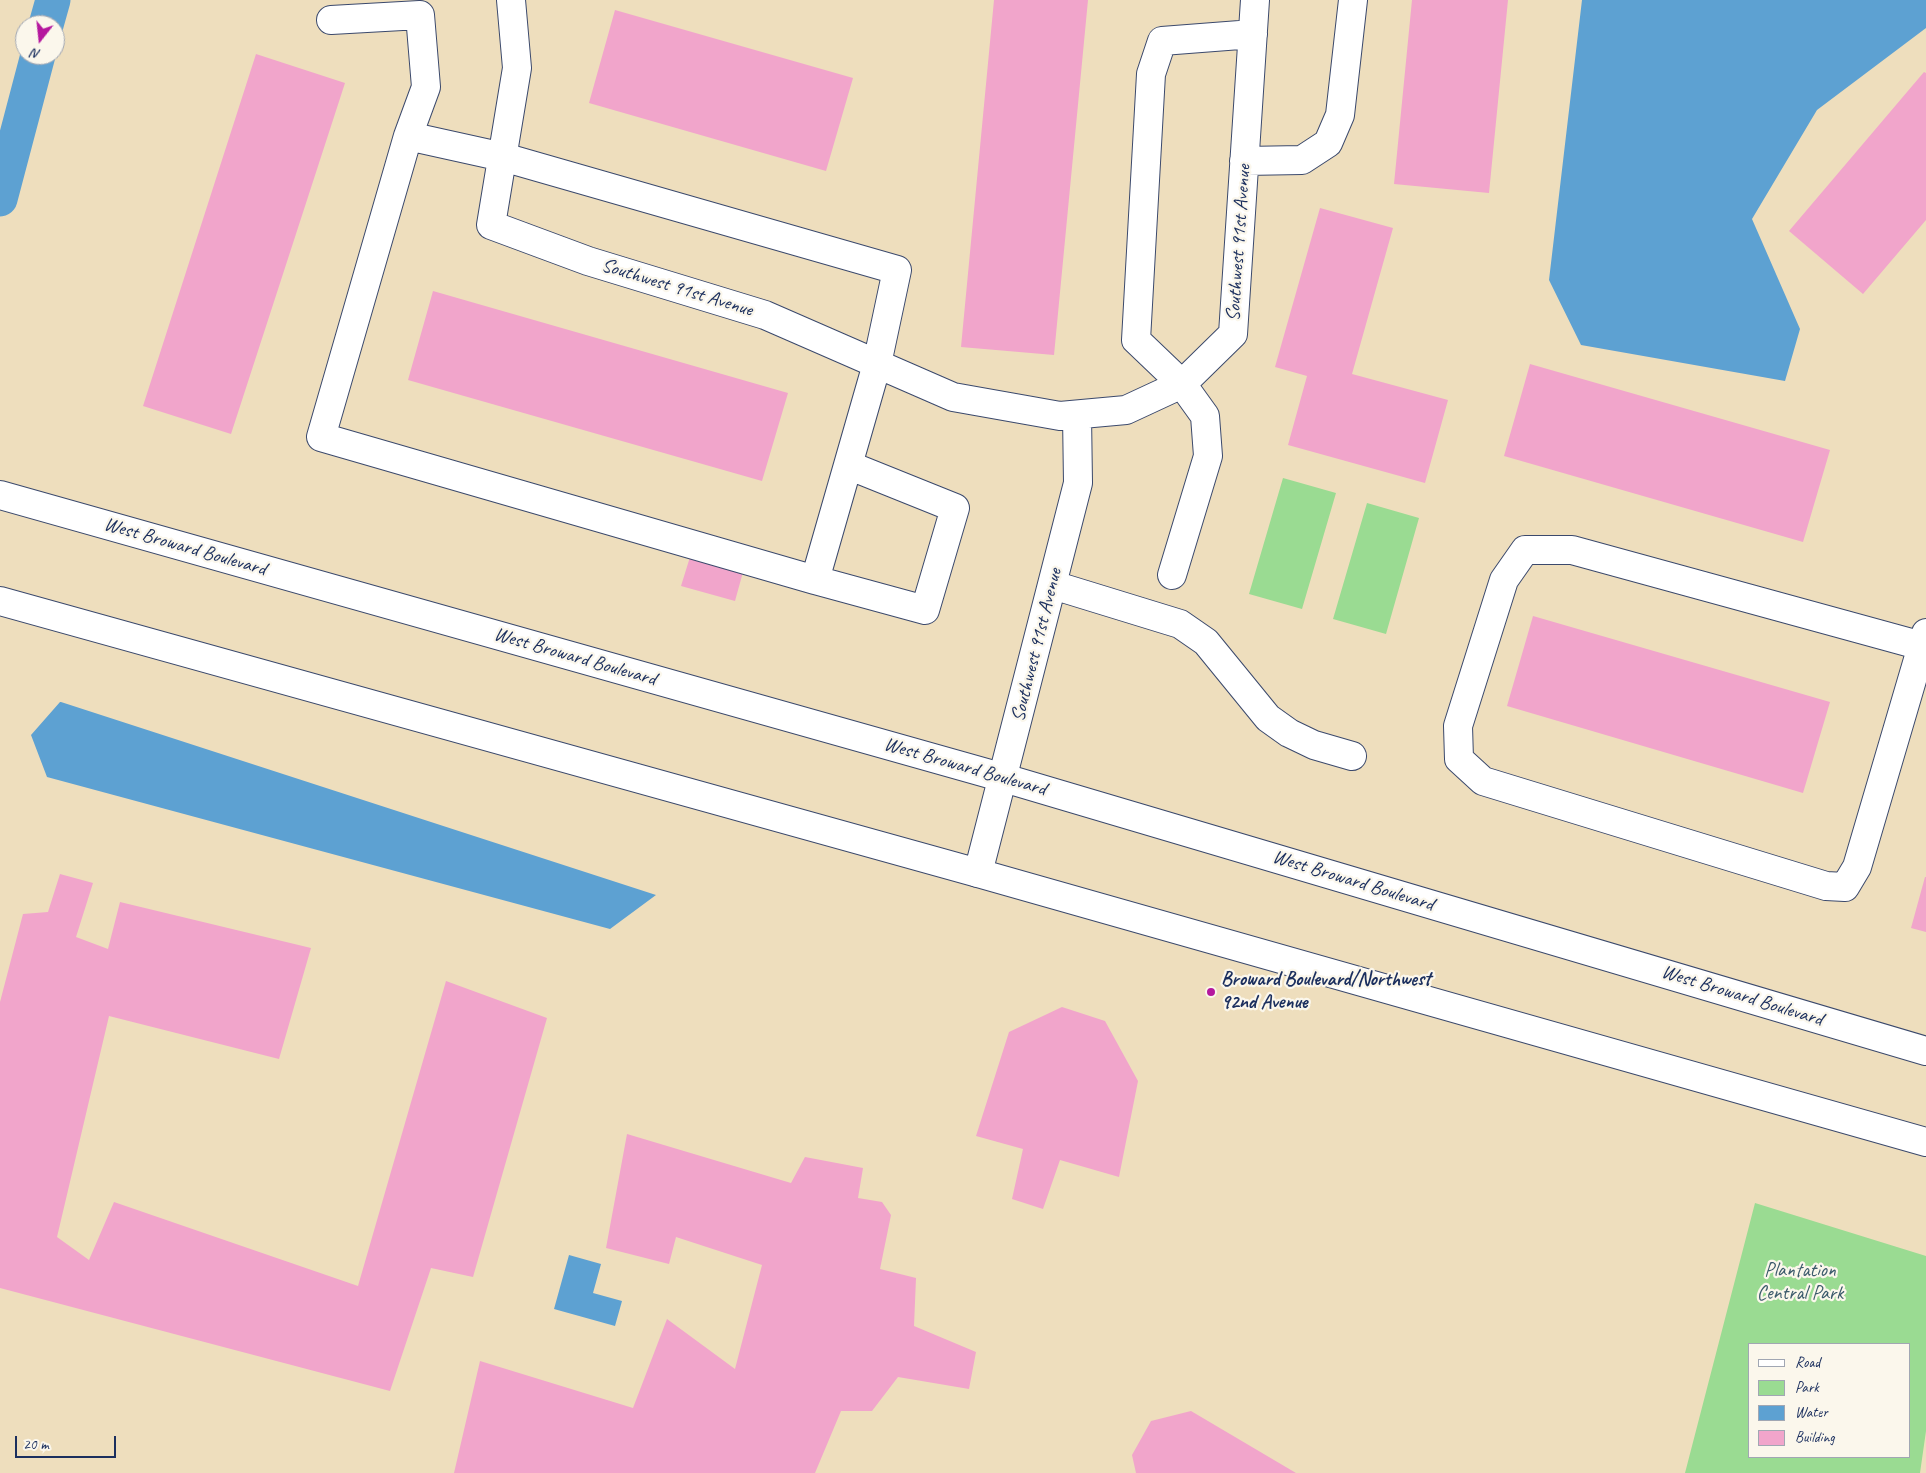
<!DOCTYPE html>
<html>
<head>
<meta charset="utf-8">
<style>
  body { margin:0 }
  #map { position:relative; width:1926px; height:1473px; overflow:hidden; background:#eedebd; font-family:Caveat,sans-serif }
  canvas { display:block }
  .legend { position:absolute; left:1748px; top:1343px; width:162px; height:115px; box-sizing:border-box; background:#fbf7ec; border:1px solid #a1a7b3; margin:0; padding:6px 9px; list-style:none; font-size:15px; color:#1b2f5e }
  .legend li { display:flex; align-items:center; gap:10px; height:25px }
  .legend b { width:25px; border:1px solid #a1a7b3 }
  .north { position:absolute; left:15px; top:15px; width:50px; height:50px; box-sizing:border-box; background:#fbf7ec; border:1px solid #a1a7b3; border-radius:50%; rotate:196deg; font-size:14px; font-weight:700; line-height:20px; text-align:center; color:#1b2f5e }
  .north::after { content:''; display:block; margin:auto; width:18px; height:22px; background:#b5179e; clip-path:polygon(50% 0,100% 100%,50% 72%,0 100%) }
  .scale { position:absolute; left:15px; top:1436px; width:101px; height:22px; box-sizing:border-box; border:2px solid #1b2f5e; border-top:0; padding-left:6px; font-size:15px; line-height:18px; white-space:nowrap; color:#1b2f5e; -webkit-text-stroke:4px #fbf7ec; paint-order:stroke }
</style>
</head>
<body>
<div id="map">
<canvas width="1926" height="1473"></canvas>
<ul class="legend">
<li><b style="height:6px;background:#fff"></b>Road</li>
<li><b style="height:14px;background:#9adb92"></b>Park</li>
<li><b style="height:14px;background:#5da1d2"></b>Water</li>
<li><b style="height:14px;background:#f1a5cb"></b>Building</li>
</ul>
<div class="north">N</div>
<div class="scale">20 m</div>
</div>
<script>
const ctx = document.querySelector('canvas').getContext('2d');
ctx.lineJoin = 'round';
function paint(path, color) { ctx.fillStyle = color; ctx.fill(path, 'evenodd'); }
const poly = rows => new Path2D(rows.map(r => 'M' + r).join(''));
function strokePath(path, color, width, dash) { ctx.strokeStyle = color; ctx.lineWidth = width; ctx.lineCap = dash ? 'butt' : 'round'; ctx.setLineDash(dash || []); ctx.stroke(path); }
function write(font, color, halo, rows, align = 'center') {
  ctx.font = font + ' Caveat,sans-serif'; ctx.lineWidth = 4.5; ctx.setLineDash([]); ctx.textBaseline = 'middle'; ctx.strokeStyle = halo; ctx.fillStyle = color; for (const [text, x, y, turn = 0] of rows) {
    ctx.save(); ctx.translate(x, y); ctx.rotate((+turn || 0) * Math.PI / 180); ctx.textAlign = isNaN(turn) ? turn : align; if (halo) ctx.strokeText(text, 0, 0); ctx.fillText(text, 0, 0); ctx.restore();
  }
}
paint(poly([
  [1283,478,1336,493,1302,609,1249,594],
  [1367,503,1419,518,1386,634,1333,619],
  [1755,1203,1926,1256,1926,1431,1920,1473,1685,1473],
  [1910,1344,1910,1457,1750,1457,1750,1344]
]), '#9adb92');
paint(poly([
  [1582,0,1926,0,1926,28,1817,110,1752,219,1800,329,1785,381,1581,345,1549,280],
  [60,702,61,702,656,895,610,929,47,777,31,735],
  [569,1255,601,1264,593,1293,622,1301,615,1326,554,1309]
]), '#5da1d2');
strokePath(poly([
  [46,25,53,0],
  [0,199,38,55]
]), '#5da1d2', 35);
paint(poly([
  [994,0,1088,0,1054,355,961,347],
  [1412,0,1508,0,1489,193,1394,184],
  [615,10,853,78,826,171,589,103],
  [256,54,345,83,231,434,143,406],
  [1924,72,1926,73,1926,220,1863,294,1789,231],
  [1320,208,1393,228,1352,374,1448,400,1425,483,1288,445,1307,376,1275,367],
  [433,291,788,393,762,481,408,380],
  [1530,364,1830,450,1803,542,1504,456],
  [690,557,743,572,735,601,681,586],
  [1533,616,1830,702,1803,793,1507,706],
  [60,874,93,883,76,937,108,949,120,902,311,948,279,1059,109,1016,57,1237,89,1260,114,1202,358,1286,446,981,547,1018,473,1277,431,1268,390,1391,0,1288,0,1002,23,914,48,912],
  [1925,877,1926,877,1926,932,1911,928],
  [1062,1007,1105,1021,1138,1081,1119,1177,1060,1160,1043,1209,1012,1199,1023,1149,976,1136,1009,1032],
  [627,1134,791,1183,805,1157,863,1168,858,1198,882,1202,891,1215,880,1269,916,1278,914,1326,976,1352,969,1389,898,1377,872,1411,841,1411,815,1473,454,1473,480,1361,633,1408,667,1319,735,1369,762,1265,676,1237,669,1264,606,1248],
  [1191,1411,1296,1473,1136,1473,1132,1455,1151,1421]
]), '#f1a5cb');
const minor = poly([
  [511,0,517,68,491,225,588,261,765,315,953,397,1060,416,1126,410,1182,384,1233,334,1255,0],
  [331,20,420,15,426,87,408,136,321,437,815,580,877,364,897,270,503,157,408,136],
  [1244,161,1302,160,1328,143,1340,115,1353,0],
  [1172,575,1208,456,1205,416,1182,384,1136,340,1151,74,1162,41,1253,34],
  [815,580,925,610,955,508,848,465],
  [1053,585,1180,624,1206,642,1268,718,1289,733,1314,745,1352,756],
  [1926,633,1922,646,1572,550,1525,550,1504,580,1458,726,1459,759,1483,781,1826,886,1845,887,1857,867,1922,646,1926,647],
  [978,873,1078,483,1077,415]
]);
const major = poly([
  [0,495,1004,778,1926,1051],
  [0,601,978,873,1926,1142]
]);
strokePath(minor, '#3b496c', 30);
strokePath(major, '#3b496c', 30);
strokePath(minor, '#fff', 28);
strokePath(major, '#fff', 28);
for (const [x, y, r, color] of [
  [1211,992,5,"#b5179e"]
]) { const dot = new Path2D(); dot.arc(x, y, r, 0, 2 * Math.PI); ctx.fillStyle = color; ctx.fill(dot); strokePath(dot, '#fbf7ec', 2); }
write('20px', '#1b2f5e', '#fbf7ec', [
  ["Southwest 91st Avenue",1239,243,-86],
  ["Southwest 91st Avenue",677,288,17],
  ["West Broward Boulevard",185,547,16],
  ["Southwest 91st Avenue",1037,645,-76],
  ["West Broward Boulevard",575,657,16],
  ["West Broward Boulevard",965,767,16],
  ["West Broward Boulevard",1353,881,17],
  ["West Broward Boulevard",1742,996,17]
]);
write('bold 20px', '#1b2f5e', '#fbf7ec', [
  ["Broward Boulevard/Northwest",1221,980],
  ["92nd Avenue",1221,1003]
], 'left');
write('20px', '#3b5a6b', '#fbf7ec', [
  ["Plantation",1800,1271],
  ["Central Park",1800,1294]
]);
</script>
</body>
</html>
